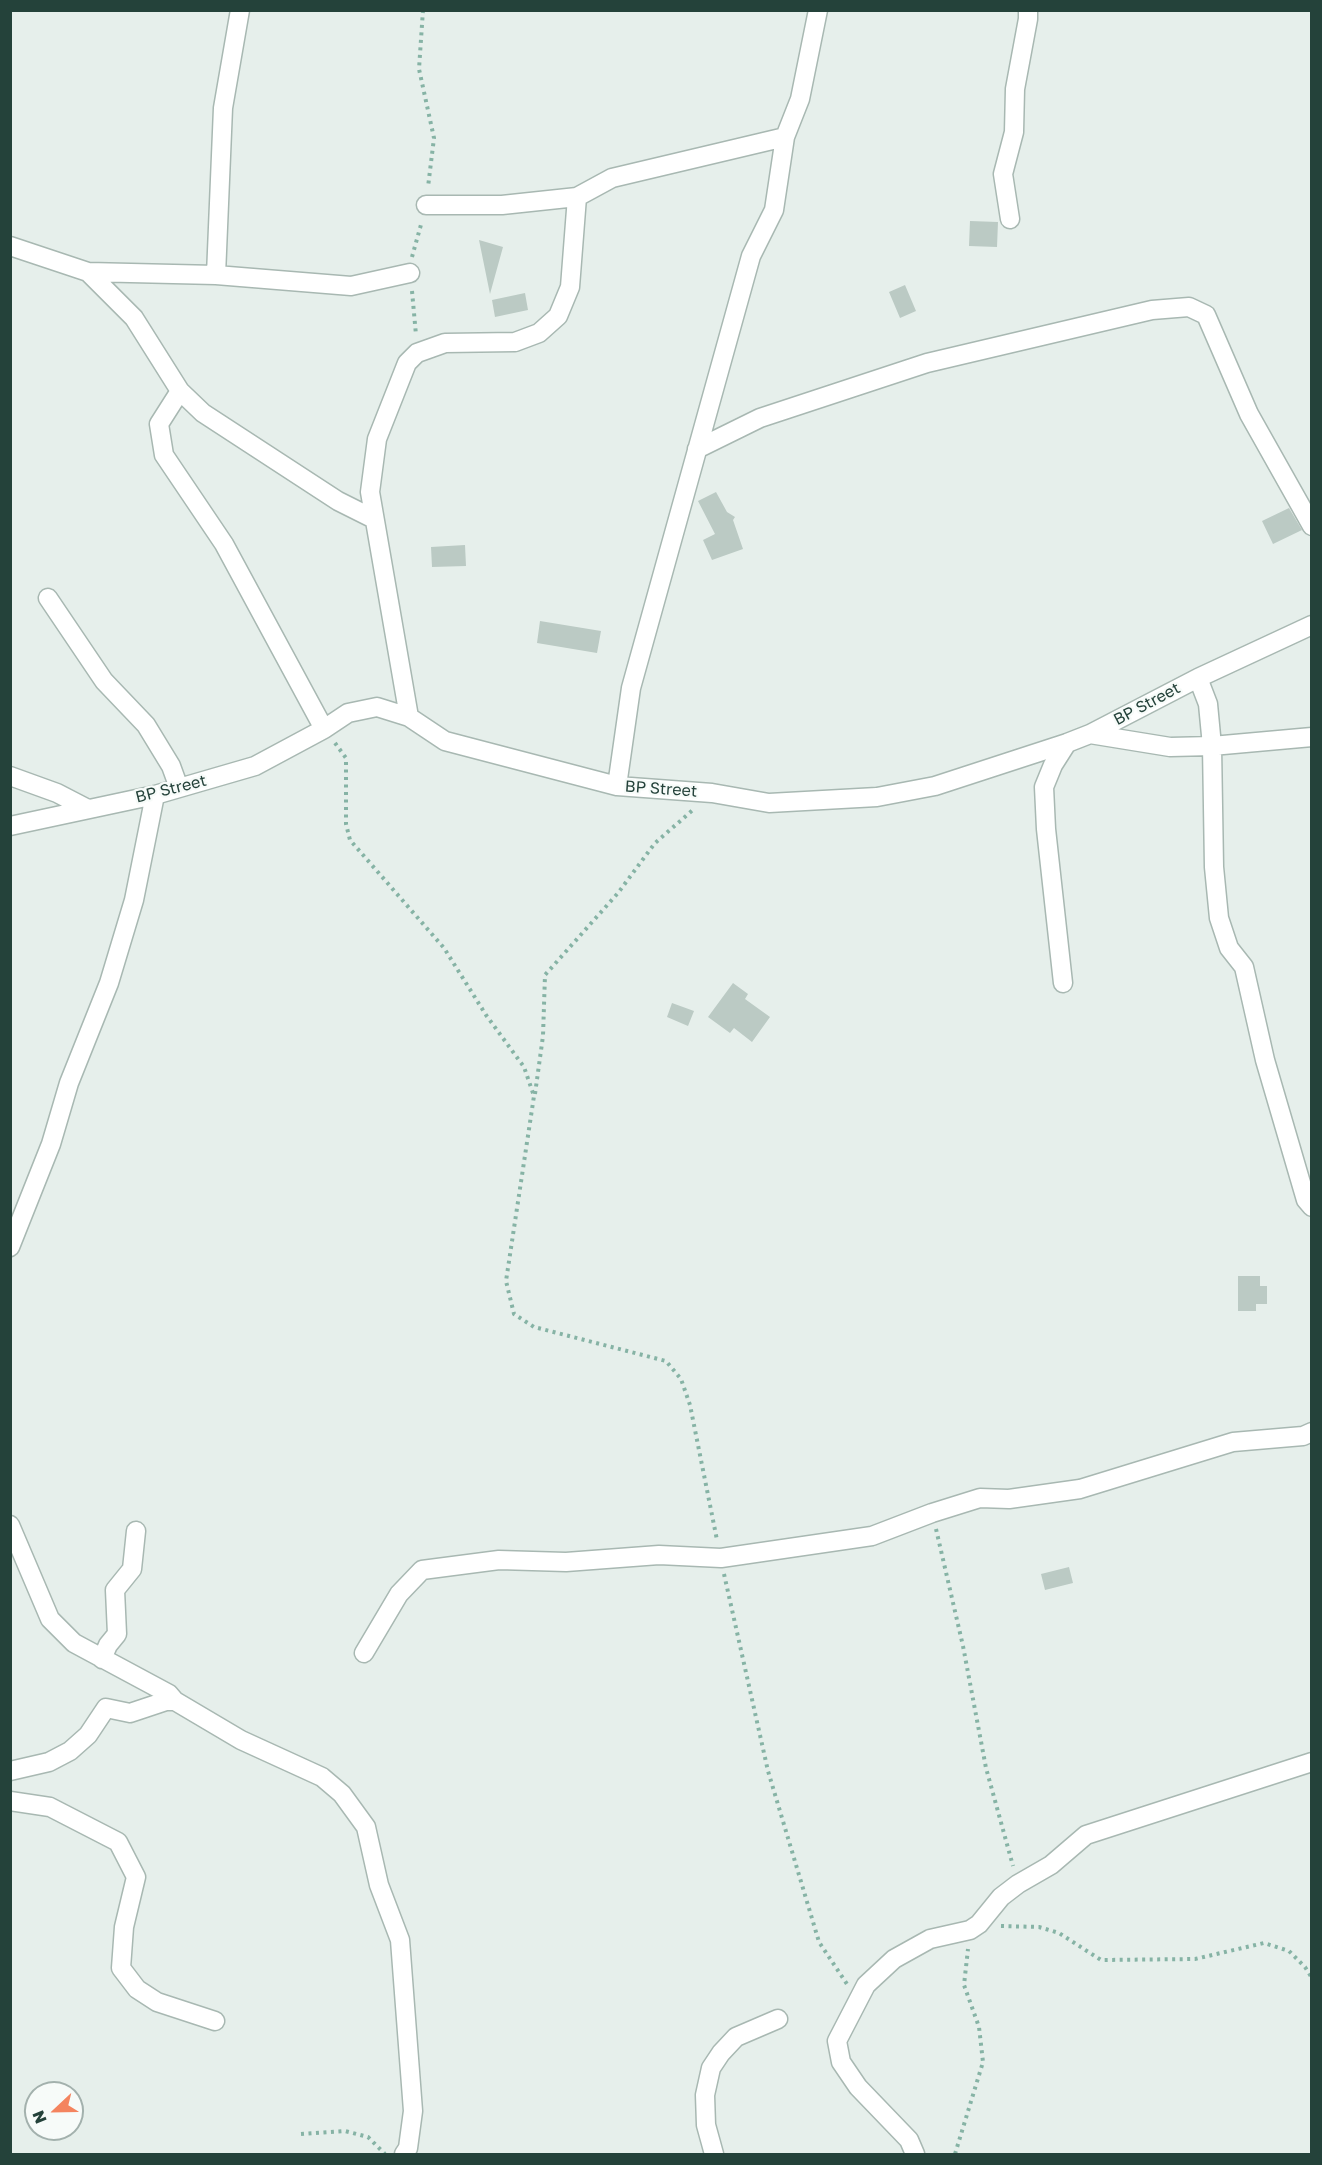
<!DOCTYPE html>
<html>
<head>
<meta charset="utf-8">
<style>
  body { margin:0 }
  #map { position:relative; width:1322px; height:2165px; overflow:hidden; background:#e6efeb; font-family:"Golos Text",sans-serif }
  canvas { display:block }
  .frame { position:absolute; inset:0; border:12px solid #24423a; pointer-events:none }
  .north { position:absolute; left:24px; top:2081px; width:60px; height:60px; box-sizing:border-box; background:#f7fbf9; border:2px solid #a3b1ad; border-radius:50%; rotate:248deg; font-size:16px; font-weight:700; line-height:24px; text-align:center; color:#24423a }
  .north::after { content:''; display:block; margin:auto; width:21px; height:27px; background:#f4845f; clip-path:polygon(50% 0,100% 100%,50% 72%,0 100%) }
</style>
</head>
<body>
<div id="map">
<canvas width="1322" height="2165"></canvas>
<div class="frame"></div>
<div class="north">N</div>
</div>
<script>
const ctx = document.querySelector('canvas').getContext('2d');
ctx.lineJoin = 'round';
function paint(path, color) { ctx.fillStyle = color; ctx.fill(path, 'evenodd'); }
const poly = rows => new Path2D(rows.map(r => 'M' + r).join(''));
function strokePath(path, color, width, dash) { ctx.strokeStyle = color; ctx.lineWidth = width; ctx.lineCap = dash ? 'butt' : 'round'; ctx.setLineDash(dash || []); ctx.stroke(path); }
function write(font, color, halo, rows, align = 'center') {
  ctx.font = font + ' "Golos Text",sans-serif'; ctx.lineWidth = 4.5; ctx.setLineDash([]); ctx.textBaseline = 'middle'; ctx.strokeStyle = halo; ctx.fillStyle = color; for (const [text, x, y, turn = 0] of rows) {
    ctx.save(); ctx.translate(x, y); ctx.rotate((+turn || 0) * Math.PI / 180); ctx.textAlign = isNaN(turn) ? turn : align; if (halo) ctx.strokeText(text, 0, 0); ctx.fillText(text, 0, 0); ctx.restore();
  }
}
paint(poly([
  [970,221,998,222,997,247,969,246],
  [479,240,503,247,490,294],
  [905,285,916,311,900,318,889,292],
  [525,293,528,310,495,317,492,300],
  [716,492,727,512,735,517,733,520,743,549,712,560,703,540,715,534,698,501],
  [1289,508,1302,530,1273,544,1262,521],
  [465,545,466,566,432,567,431,547],
  [540,621,601,631,597,653,537,643],
  [733,983,748,994,745,999,770,1017,752,1042,734,1028,730,1033,708,1017],
  [672,1003,694,1011,688,1026,667,1017],
  [1238,1276,1260,1276,1260,1286,1267,1286,1267,1304,1256,1304,1256,1311,1238,1311],
  [1069,1567,1073,1583,1045,1590,1041,1574]
]), '#bbcac4');
const street = poly([
  [426,205,502,205,577,197,612,178,785,137,800,99,818,10],
  [1010,219,1003,174,1014,132,1015,89,1028,19,1028,10],
  [10,246,88,272,216,275,351,286,410,273],
  [88,272,134,318,180,391,203,413,338,501,374,519],
  [216,275,223,108,240,10],
  [180,391,159,424,164,455,224,544,324,729],
  [697,449,760,418,927,363,1152,310,1189,307,1206,315,1249,414,1312,526],
  [48,598,104,681,146,725,171,766,179,788],
  [1198,678,1208,704,1212,746,1214,867,1219,918,1229,948,1244,967,1265,1060,1306,1200,1312,1207],
  [409,717,370,492,377,439,407,363,417,353,445,343,515,342,539,333,558,316,570,287,577,197],
  [1090,734,1170,747,1212,746,1312,737],
  [10,776,57,793,86,808],
  [617,786,631,688,751,256,774,210,785,137],
  [10,826,155,795,255,766,324,729,348,713,377,707,409,717,445,741,617,786,712,793,769,803,877,797,935,786,1067,743,1090,734,1198,678,1312,625],
  [1063,983,1046,829,1044,787,1053,765,1067,743],
  [10,1247,51,1144,69,1083,109,983,134,900,155,795],
  [10,1525,50,1619,74,1643,169,1694,175,1701],
  [364,1653,399,1594,422,1570,499,1560,566,1562,659,1555,721,1558,872,1536,932,1513,980,1498,1009,1499,1080,1489,1233,1442,1303,1436,1312,1432],
  [102,1659,108,1645,117,1634,115,1590,132,1569,136,1531],
  [10,1771,49,1762,70,1751,88,1735,106,1708,130,1713,166,1701,175,1701,241,1740,322,1777,342,1794,366,1827,379,1885,400,1940,413,2111,408,2148,404,2154],
  [10,1801,50,1807,118,1842,136,1877,124,1927,121,1968,137,1989,157,2002,215,2021],
  [714,2154,706,2125,705,2095,711,2068,721,2053,736,2037,778,2019],
  [915,2154,909,2140,858,2087,841,2062,837,2041,866,1985,894,1959,930,1939,970,1930,979,1924,1001,1897,1018,1884,1051,1865,1086,1835,1312,1762]
]);
strokePath(street, '#a8b8b2', 21);
strokePath(poly([
  [423,10,419,69,434,138,428,187],
  [412,257,422,221],
  [412,291,416,335],
  [335,743,346,758,346,824,350,840,444,948,486,1015,524,1067,534,1096,506,1281,514,1314,534,1327,666,1361,681,1379,690,1405,717,1540],
  [535,1094,543,1036,545,975,618,893,655,843,694,809],
  [936,1529,963,1646,986,1768,1013,1866],
  [724,1574,768,1771,819,1942,847,1984],
  [1001,1926,1039,1927,1059,1933,1101,1960,1195,1959,1264,1943,1289,1951,1305,1967,1312,1978],
  [301,2134,345,2131,368,2137,385,2154],
  [955,2154,983,2062,979,2027,964,1985,968,1949]
]), '#86b3a5', 4, [3, 4.5]);
strokePath(street, '#fff', 18);
write('16px', '#24423a', '#f7fbf9', [
  ["BP Street",1147,704,-28],
  ["BP Street",171,789,-14],
  ["BP Street",661,789,4]
]);
</script>
</body>
</html>
